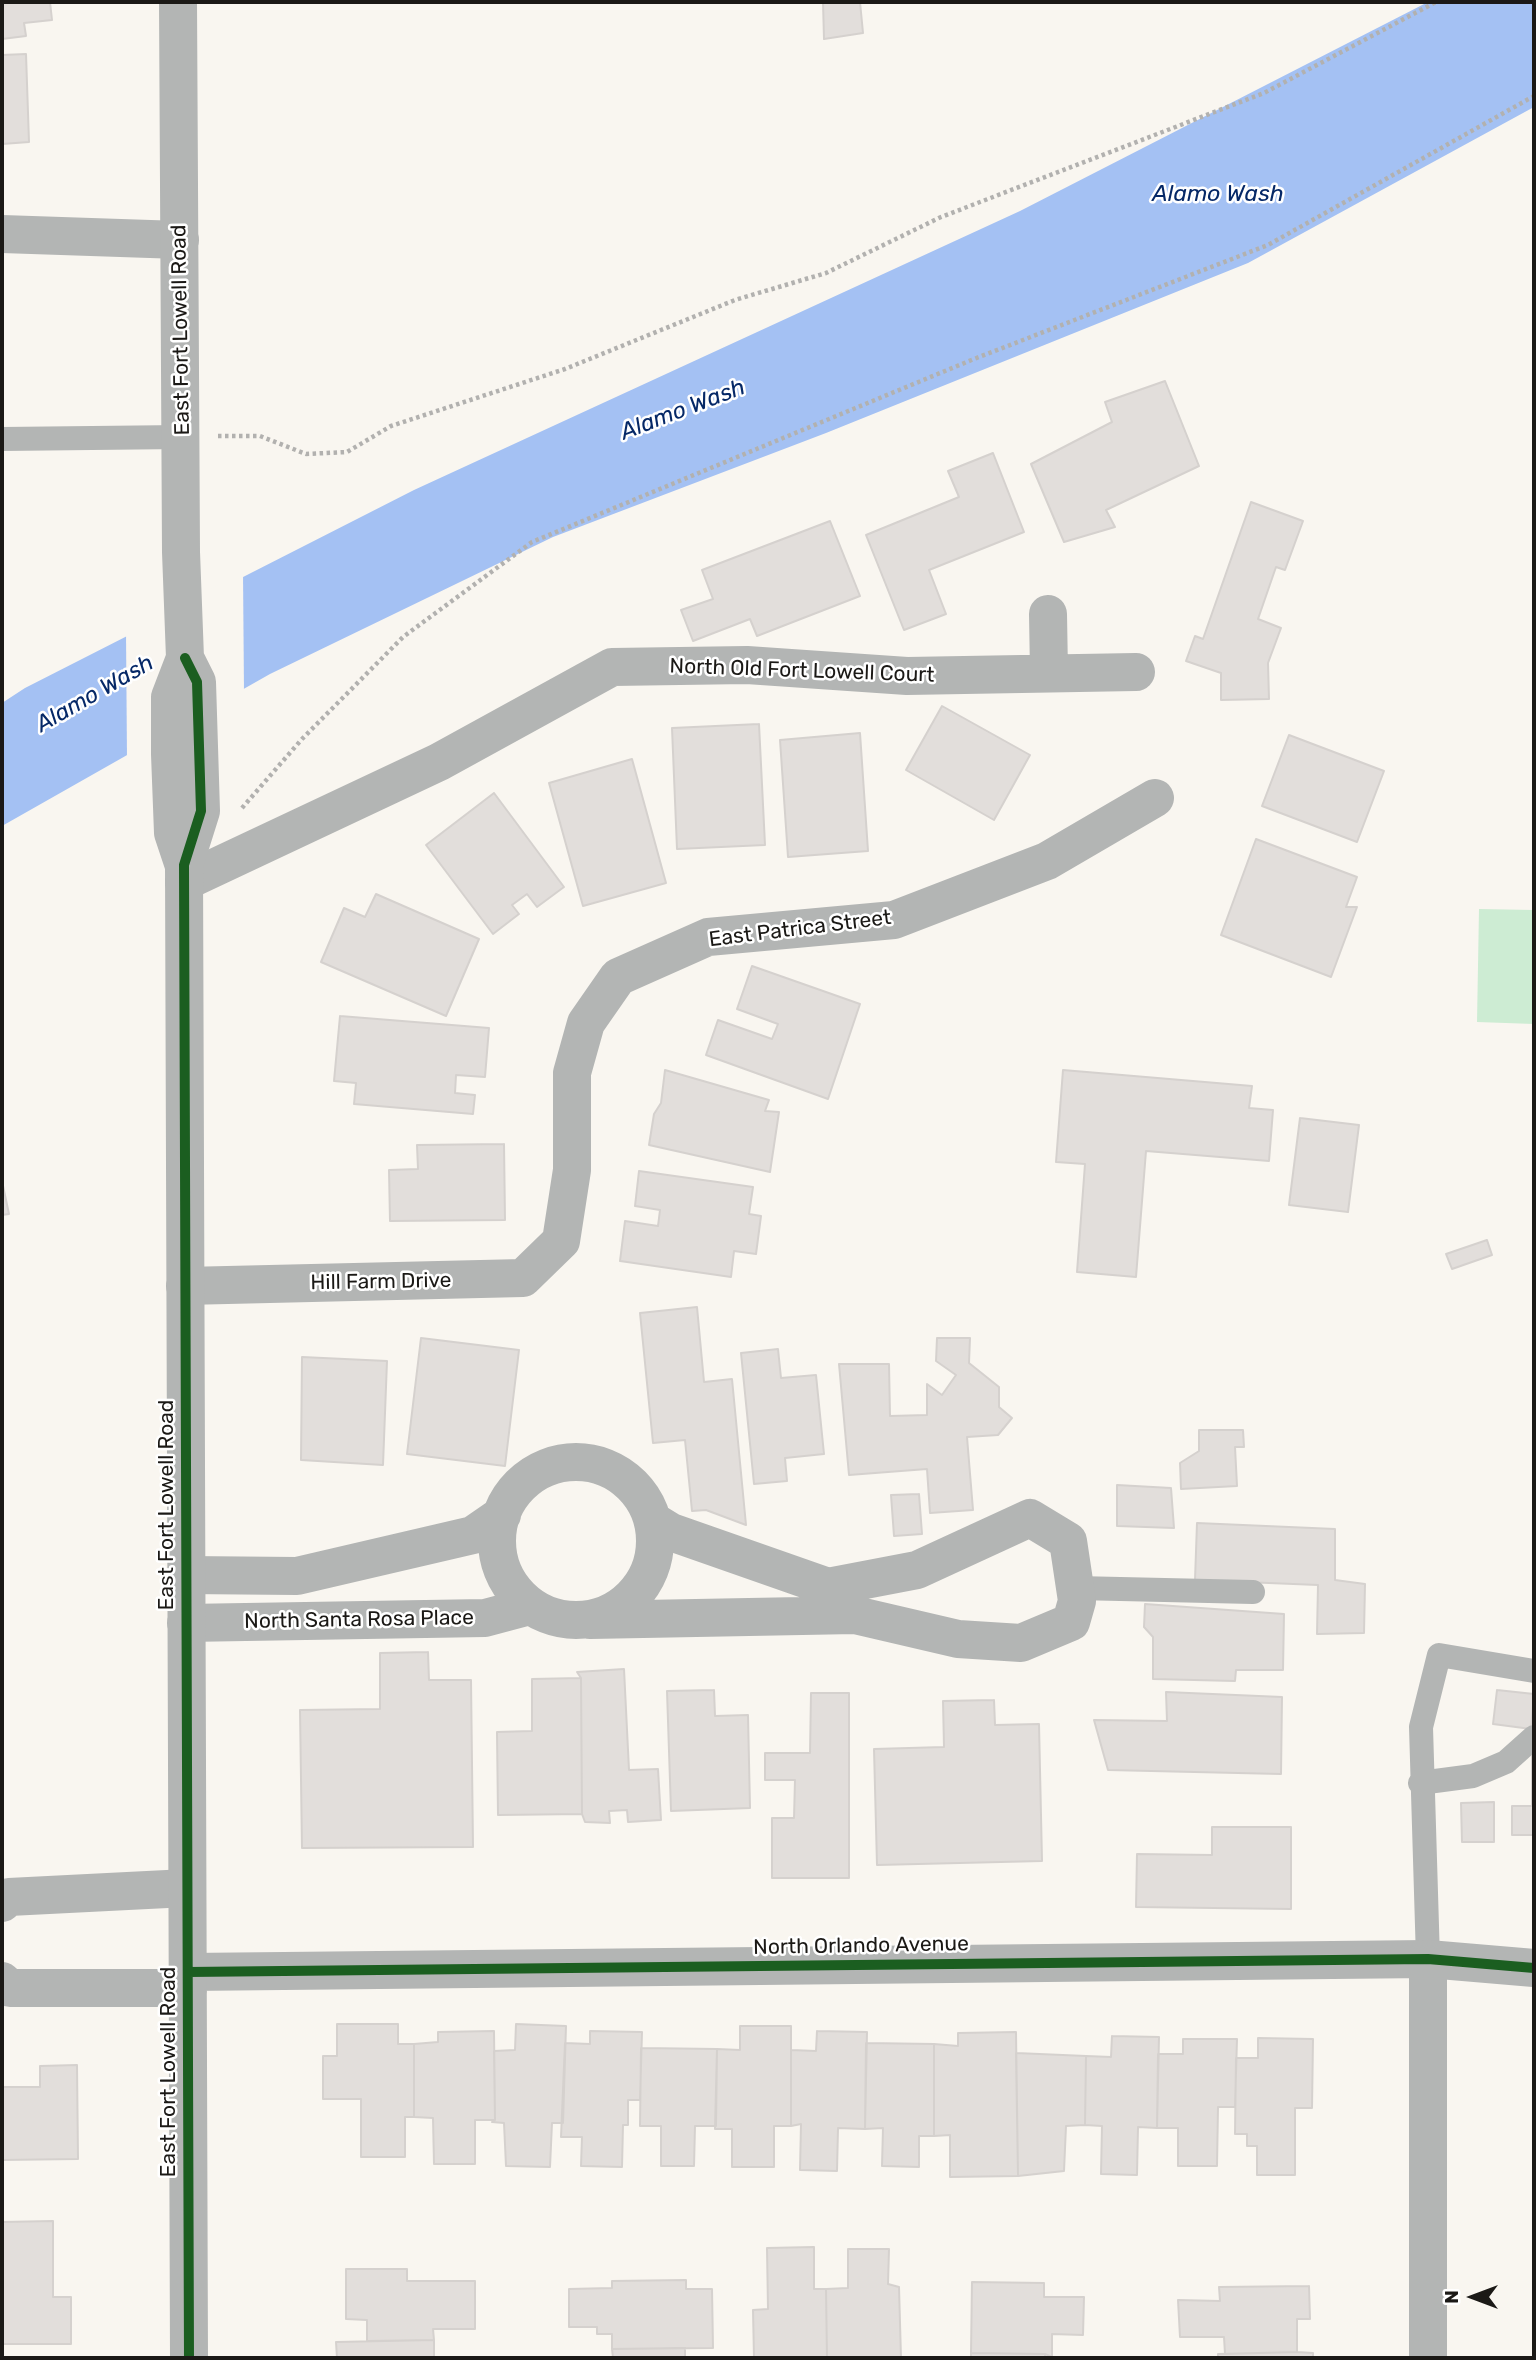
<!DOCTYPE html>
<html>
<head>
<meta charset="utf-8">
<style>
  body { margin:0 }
  #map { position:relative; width:1536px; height:2360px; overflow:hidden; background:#f9f6f0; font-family:Rubik,sans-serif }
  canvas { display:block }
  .frame { position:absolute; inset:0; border:4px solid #1b1916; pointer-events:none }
  .north { position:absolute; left:1438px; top:2262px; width:70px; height:70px; -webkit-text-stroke:5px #fff; paint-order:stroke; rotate:270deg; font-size:19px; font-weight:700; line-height:28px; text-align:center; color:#1b1916 }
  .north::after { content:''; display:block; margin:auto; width:24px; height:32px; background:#1b1916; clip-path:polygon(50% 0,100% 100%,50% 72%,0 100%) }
</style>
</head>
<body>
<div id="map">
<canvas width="1536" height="2360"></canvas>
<div class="frame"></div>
<div class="north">N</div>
</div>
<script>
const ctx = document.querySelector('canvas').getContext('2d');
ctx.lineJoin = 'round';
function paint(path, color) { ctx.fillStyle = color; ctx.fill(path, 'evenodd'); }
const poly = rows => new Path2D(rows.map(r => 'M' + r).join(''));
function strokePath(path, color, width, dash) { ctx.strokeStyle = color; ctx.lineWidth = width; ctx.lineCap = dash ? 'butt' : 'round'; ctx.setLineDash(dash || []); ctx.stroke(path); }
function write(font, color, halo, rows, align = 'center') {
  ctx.font = font + ' Rubik,sans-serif'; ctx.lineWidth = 5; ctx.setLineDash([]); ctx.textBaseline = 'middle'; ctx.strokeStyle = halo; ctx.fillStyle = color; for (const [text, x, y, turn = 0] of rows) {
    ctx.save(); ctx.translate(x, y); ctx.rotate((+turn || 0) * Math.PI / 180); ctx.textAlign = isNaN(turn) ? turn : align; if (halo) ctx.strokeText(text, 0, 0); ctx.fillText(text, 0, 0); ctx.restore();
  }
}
paint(poly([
  [1479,909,1534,910,1534,1024,1477,1022]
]), '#cdecd3');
paint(poly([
  [1428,2,1534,2,1534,107,1248,263,826,433,553,537,270,674,2,826,2,703,25,688,414,490,1020,211]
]), '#a4c1f3');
paint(poly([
  [243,573,244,693,127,759,126,632]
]), '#f9f6f0');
const building = poly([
  [2,2,50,2,52,20,24,23,26,36,2,39,2,2],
  [823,2,860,2,863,33,824,39,823,2],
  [26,54,29,142,2,144,2,55,26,54],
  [1165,381,1199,466,1106,510,1115,527,1064,542,1031,464,1112,422,1105,402,1165,381],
  [993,453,1024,532,929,570,946,614,904,630,866,535,959,497,948,471,993,453],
  [1251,502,1303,521,1285,570,1276,567,1258,619,1281,628,1268,663,1269,699,1221,700,1221,673,1186,661,1195,636,1203,639,1251,502],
  [830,521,860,596,757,636,750,619,693,641,681,610,713,599,702,570,830,521],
  [942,706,1030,755,994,820,906,770,942,706],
  [759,724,765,845,677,849,672,728,759,724],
  [860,733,868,851,788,857,780,740,860,733],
  [1289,735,1384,771,1357,842,1262,806,1289,735],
  [632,759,666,883,583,906,549,783,632,759],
  [494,793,564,887,537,907,527,894,512,905,519,914,493,934,426,845,494,793],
  [1256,839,1357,877,1346,907,1357,907,1331,977,1221,935,1256,839],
  [376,894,479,939,446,1016,321,962,344,908,365,917,376,894],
  [752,966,860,1004,828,1099,706,1055,718,1020,772,1039,778,1024,737,1009,752,966],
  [340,1016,489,1028,485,1077,456,1075,455,1093,475,1095,473,1114,354,1104,356,1083,334,1081,340,1016],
  [665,1070,769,1100,765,1111,779,1112,770,1172,649,1145,654,1114,661,1103,665,1070],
  [1063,1070,1252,1086,1249,1108,1273,1110,1269,1161,1146,1151,1136,1277,1077,1272,1085,1164,1056,1162,1063,1070],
  [1300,1118,1359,1125,1348,1212,1289,1205,1300,1118],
  [504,1144,505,1220,390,1221,389,1170,418,1169,417,1145,504,1144],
  [639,1171,753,1187,749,1214,761,1216,756,1254,734,1251,731,1277,620,1261,625,1221,658,1226,660,1210,635,1206,639,1171],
  [2,1181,9,1214,2,1215,2,1181],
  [1487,1240,1492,1255,1452,1269,1446,1254,1487,1240],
  [697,1307,704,1382,732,1379,746,1525,706,1510,692,1511,685,1440,653,1443,640,1313,697,1307],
  [421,1338,519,1350,505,1466,407,1454,421,1338],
  [937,1338,970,1338,969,1363,999,1387,999,1407,1012,1418,998,1435,967,1437,973,1510,930,1513,927,1469,849,1475,839,1364,889,1364,890,1416,927,1415,927,1384,942,1395,956,1375,936,1361,937,1338],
  [778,1349,781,1378,816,1375,824,1454,785,1458,787,1481,754,1484,741,1353,778,1349],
  [302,1357,387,1361,383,1465,301,1460,302,1357],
  [1199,1430,1243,1430,1244,1447,1235,1447,1237,1486,1181,1489,1180,1463,1199,1451,1199,1430],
  [1117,1485,1171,1488,1174,1528,1117,1526,1117,1485],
  [919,1494,922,1534,894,1536,891,1495,919,1494],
  [1197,1523,1335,1529,1335,1580,1365,1584,1364,1633,1317,1634,1318,1585,1195,1580,1197,1523],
  [1145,1604,1284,1614,1283,1670,1236,1670,1235,1681,1153,1679,1153,1637,1144,1627,1145,1604],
  [428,1652,429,1680,471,1680,473,1847,302,1848,300,1710,380,1709,380,1653,428,1652],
  [624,1669,629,1770,658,1769,661,1820,628,1822,627,1810,609,1811,610,1823,585,1822,582,1814,581,1678,577,1672,624,1669],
  [581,1678,582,1814,498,1815,497,1732,532,1731,532,1679,581,1678],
  [714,1690,715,1716,748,1715,750,1808,671,1811,667,1691,714,1690],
  [1497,1690,1534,1694,1531,1729,1493,1724,1497,1690],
  [1166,1692,1282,1697,1281,1774,1108,1770,1094,1720,1167,1721,1166,1692],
  [811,1693,849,1693,849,1878,772,1878,772,1818,794,1818,795,1780,765,1780,765,1753,810,1753,811,1693],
  [994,1700,995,1725,1039,1724,1042,1861,877,1865,874,1749,944,1747,943,1701,994,1700],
  [1532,1750,1534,1835,1512,1835,1512,1806,1532,1806,1532,1750],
  [1494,1802,1494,1842,1462,1842,1461,1803,1494,1802],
  [1212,1827,1291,1827,1291,1909,1136,1907,1137,1854,1212,1855,1212,1827],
  [337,2024,398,2024,398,2044,414,2044,414,2117,405,2117,405,2157,361,2157,361,2099,323,2099,323,2056,337,2056,337,2024],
  [516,2024,566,2026,563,2123,552,2123,550,2167,506,2166,504,2123,492,2122,495,2120,494,2051,515,2050,516,2024],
  [740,2026,791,2026,791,2126,774,2126,774,2167,732,2167,732,2129,715,2129,717,2049,740,2050,740,2026],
  [494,2031,495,2120,475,2120,475,2164,434,2164,433,2118,414,2117,414,2044,438,2042,438,2032,494,2031],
  [590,2031,642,2032,640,2100,628,2100,628,2125,623,2125,622,2167,581,2166,582,2137,561,2137,565,2043,590,2044,590,2031],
  [817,2031,867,2032,865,2129,838,2128,837,2171,800,2170,801,2124,791,2126,791,2050,816,2051,817,2031],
  [1016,2032,1018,2176,950,2177,950,2135,934,2136,934,2044,958,2046,958,2033,1016,2032],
  [1112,2036,1159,2037,1157,2128,1138,2127,1137,2175,1101,2174,1102,2126,1085,2125,1086,2056,1111,2057,1112,2036],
  [1258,2038,1313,2039,1312,2108,1295,2108,1295,2175,1257,2175,1257,2146,1247,2146,1247,2134,1235,2134,1236,2058,1258,2058,1258,2038],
  [1183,2039,1237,2039,1235,2107,1218,2107,1217,2166,1178,2166,1178,2128,1157,2128,1158,2054,1183,2054,1183,2039],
  [866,2043,934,2044,934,2136,919,2136,919,2167,882,2166,883,2128,865,2129,866,2043],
  [641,2048,717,2049,716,2126,695,2126,694,2166,661,2166,661,2126,640,2126,641,2048],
  [1016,2053,1086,2056,1085,2125,1066,2126,1064,2171,1018,2176,1016,2053],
  [77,2065,78,2159,2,2160,2,2087,40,2087,40,2066,77,2065],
  [53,2221,53,2297,71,2297,71,2344,2,2344,2,2222,53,2221],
  [814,2247,814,2289,826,2289,827,2358,754,2358,753,2310,768,2309,767,2248,814,2247],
  [848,2249,889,2249,888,2284,899,2287,901,2358,827,2358,826,2289,848,2288,848,2249],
  [346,2269,407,2269,407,2281,475,2281,475,2329,433,2329,434,2340,367,2341,367,2320,346,2319,346,2269],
  [686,2280,686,2289,712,2289,713,2348,612,2349,612,2334,597,2334,597,2327,569,2327,569,2289,612,2288,612,2281,686,2280],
  [972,2282,1044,2283,1044,2297,1084,2297,1083,2335,1052,2334,1052,2357,1045,2354,971,2353,972,2282],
  [1309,2286,1310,2319,1297,2319,1297,2352,1225,2354,1224,2337,1180,2337,1178,2300,1220,2301,1219,2287,1309,2286],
  [434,2340,434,2358,337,2358,336,2342,434,2340],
  [685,2348,685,2358,613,2358,612,2349,685,2348],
  [1297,2352,1313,2353,1313,2358,1218,2358,1218,2354,1297,2352],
  [971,2353,1045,2354,1045,2358,971,2358,971,2353]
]);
paint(building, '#e2dedb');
strokePath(building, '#d5d1ce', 2);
strokePath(poly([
  [218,436,260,436,306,454,347,452,391,426,565,369,735,300,826,273,941,217,1264,93,1436,2],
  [242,808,302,739,403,637,532,542,974,359,1268,245,1534,96]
]), '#b2b1af', 4.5, [3.5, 3.5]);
strokePath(poly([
  [2,439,182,437],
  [1076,1588,1253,1592],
  [1420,1783,1473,1776,1506,1762,1534,1737],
  [1428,1959,1421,1727,1439,1655,1534,1671]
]), '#b3b5b4', 24);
strokePath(poly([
  [2,234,180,240],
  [1048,614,1049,672],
  [184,882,439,762,612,667,747,665,907,676,1136,672],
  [185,1286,523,1278,561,1241,572,1170,572,1073,586,1023,618,977,708,937,894,920,1047,861,1155,798],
  '497 1541a79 79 0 1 1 158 0a79 79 0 1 1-158 0Z',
  [186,1575,297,1576,473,1535,502,1515],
  [590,1620,855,1615,958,1639,1021,1643,1071,1622,1077,1601,1068,1541,1030,1518,917,1570,828,1587,671,1532,653,1521],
  [186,1623,485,1618,530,1606],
  [2,1903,9,1897,187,1888],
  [1428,1959,1428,2358],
  [188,1972,1428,1959,1534,1968],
  [2,1981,10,1988,188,1988]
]), '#b3b5b4', 38);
strokePath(poly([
  [178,2,181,552,185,658,170,697,170,754,173,833,183,863],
  [185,658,197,682,201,811,184,865,189,2358]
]), '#b3b5b4', 38);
strokePath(poly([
  [185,658,197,682,201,811,184,865,189,2358],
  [188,1972,1428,1959,1534,1968]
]), '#1b5e20', 10);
write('21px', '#1b1916', '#fff', [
  ["East Fort Lowell Road",181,330,-91],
  ["North Old Fort Lowell Court",802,671,2],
  ["East Patrica Street",800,929,-7],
  ["Hill Farm Drive",381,1282,-1],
  ["East Fort Lowell Road",167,1505,-90],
  ["North Santa Rosa Place",359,1620,-1],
  ["North Orlando Avenue",861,1946,-1],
  ["East Fort Lowell Road",169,2072,-90]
]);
write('italic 23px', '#052867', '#fff', [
  ["Alamo Wash",1218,194],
  ["Alamo Wash",683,410,-21],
  ["Alamo Wash",95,694,-30]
]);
</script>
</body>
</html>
